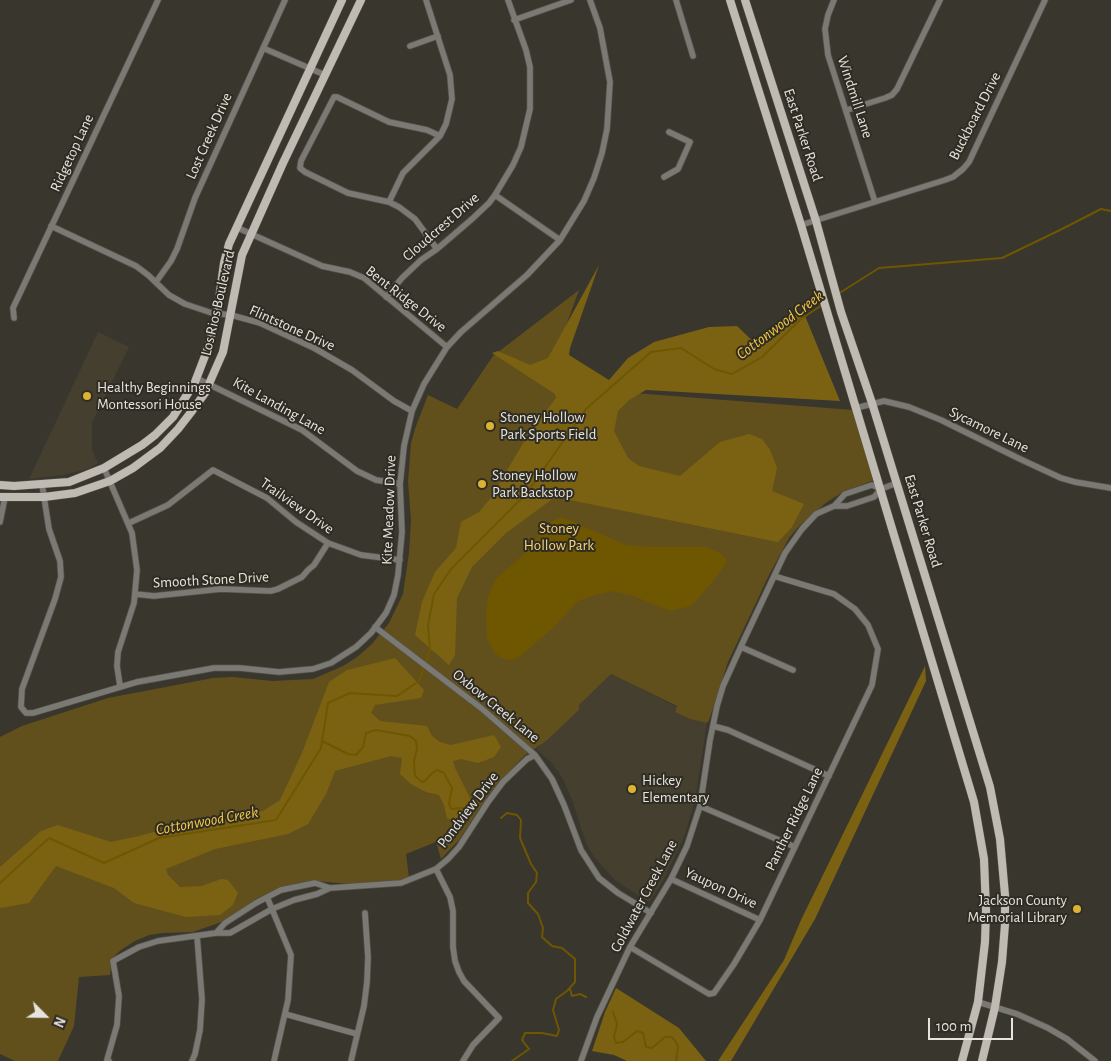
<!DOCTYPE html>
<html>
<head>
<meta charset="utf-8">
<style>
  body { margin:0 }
  #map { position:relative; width:1111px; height:1061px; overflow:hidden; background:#39362d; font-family:"Alegreya Sans",sans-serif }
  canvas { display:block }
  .north { position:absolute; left:20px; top:991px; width:50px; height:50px; -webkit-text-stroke:4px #2f2c23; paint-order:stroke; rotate:113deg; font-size:14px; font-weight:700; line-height:20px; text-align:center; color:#e6e4de }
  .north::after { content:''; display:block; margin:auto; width:18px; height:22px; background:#e6e4de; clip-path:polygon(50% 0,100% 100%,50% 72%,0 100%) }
  .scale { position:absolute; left:928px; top:1018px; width:85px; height:22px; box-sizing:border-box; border:2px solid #e6e4de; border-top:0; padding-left:6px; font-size:15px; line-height:18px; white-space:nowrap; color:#e6e4de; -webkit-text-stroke:4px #2f2c23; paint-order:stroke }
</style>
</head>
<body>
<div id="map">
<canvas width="1111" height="1061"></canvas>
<div class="north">N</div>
<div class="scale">100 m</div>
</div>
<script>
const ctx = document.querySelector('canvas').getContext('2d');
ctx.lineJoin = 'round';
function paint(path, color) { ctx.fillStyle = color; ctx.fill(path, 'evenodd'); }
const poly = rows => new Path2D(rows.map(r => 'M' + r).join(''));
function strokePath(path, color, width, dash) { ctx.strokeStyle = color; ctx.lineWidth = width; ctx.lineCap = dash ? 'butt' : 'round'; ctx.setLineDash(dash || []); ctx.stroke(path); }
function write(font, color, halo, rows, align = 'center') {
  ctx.font = font + ' "Alegreya Sans",sans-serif'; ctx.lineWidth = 4; ctx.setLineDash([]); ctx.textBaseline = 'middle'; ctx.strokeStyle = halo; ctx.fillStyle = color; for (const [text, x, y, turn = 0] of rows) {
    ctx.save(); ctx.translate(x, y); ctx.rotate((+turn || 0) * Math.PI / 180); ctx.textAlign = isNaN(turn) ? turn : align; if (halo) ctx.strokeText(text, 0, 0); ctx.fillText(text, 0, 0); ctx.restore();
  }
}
paint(poly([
  [98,332,129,347,92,423,92,450,98,463,88,469,63,475,29,479],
  [611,674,677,707,675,711,690,719,707,723,695,801,684,837,663,881,650,901,648,902,615,880,594,857,586,843,572,800,563,779,552,763,536,749,579,710,579,705]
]), '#453f30');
paint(poly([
  [579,290,544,386,853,410,874,480,843,492,827,502,799,526,789,538,769,575,728,662,709,720,707,723,690,719,675,712,677,706,611,674,579,705,579,710,546,741,524,756,504,777,488,796,459,840,441,859,436,842,406,854,409,878,373,886,316,881,297,883,277,889,256,899,224,921,193,932,163,933,149,935,135,941,121,950,112,958,110,975,79,977,74,1026,58,1061,15,1061,0,1054,0,737,22,726,108,698,213,678,233,677,272,681,313,679,343,666,357,657,372,644,389,623,403,594,409,553,411,520,408,482,411,443,416,426,428,395,457,409,493,356]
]), '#62501c');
paint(poly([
  [599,265,570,348,569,355,609,380,628,358,654,342,709,327,737,326,760,348,788,318,803,311,840,401,646,390,629,400,618,411,614,431,628,458,639,466,680,476,720,442,749,434,762,439,770,450,777,468,772,491,804,504,792,527,778,542,555,497,506,533,472,567,457,598,455,655,449,665,415,635,422,602,435,572,456,548,461,522,479,512,490,499,528,435,556,398,555,394,492,353,498,351,530,365,548,358],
  [395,658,424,690,421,698,375,705,371,713,380,721,427,726,432,736,440,742,451,745,494,735,501,747,494,757,478,763,461,759,453,761,455,768,471,800,466,813,454,821,447,818,444,805,439,795,426,792,411,784,400,774,402,758,391,756,335,771,326,794,308,824,288,834,215,849,166,869,168,875,180,887,202,886,221,879,228,880,238,893,233,905,220,915,186,917,134,903,114,888,56,866,29,903,0,908,0,867,41,831,58,825,111,842,139,836,206,818,263,811,280,800,302,753,329,682,347,670],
  [925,666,926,681,815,919,731,1061,718,1061,784,960,801,920],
  [616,988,679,1028,706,1061,627,1061,614,1055,592,1051,605,1012]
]), '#7b6213');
paint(poly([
  [562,517,626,545,649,547,706,547,722,554,727,561,717,576,694,603,687,607,670,611,631,595,611,591,595,595,578,601,572,607,554,627,519,657,512,660,503,659,496,654,487,639,486,614,488,596,496,579,523,555,546,526,553,521]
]), '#6f5600');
strokePath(poly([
  [838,294,879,268,1002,258,1058,231,1101,209,1111,211],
  [322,741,348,754,356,755,363,747,366,733,376,730,410,736,416,741,417,749,414,761,415,776,422,782,425,781,432,773,437,770,444,773,452,788,449,803,451,809,463,808],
  [501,818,507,813,517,815,521,820,520,838,531,864,537,873,536,882,528,893,528,903,538,914,543,928,542,937,552,946,562,948,575,959,575,982,567,991,556,999,553,1010,559,1030,557,1036,542,1033,525,1033,522,1040,529,1049,512,1061],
  [0,883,49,838,104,863,159,838,276,820,321,748,328,703,350,693,397,696,419,681,430,650,428,625,434,594,451,569,526,494,586,409,651,352,681,348,714,369,732,374,762,357,801,319,822,305],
  [570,989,572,996,580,994,586,997],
  [613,1012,617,1024,614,1037,616,1043,623,1042,637,1031,643,1033,646,1047,652,1048,665,1037,672,1037,676,1042,678,1047,676,1061]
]), '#6f5600', 2);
const minor = poly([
  [676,0,693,56],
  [834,0,828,15,825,29,828,55,875,202],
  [514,20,571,0],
  [410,46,438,36],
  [263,48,325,75],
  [847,110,885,98,892,95,897,89,940,0],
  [664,177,678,169,690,142,669,132],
  [495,195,560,240],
  [389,202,403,173,440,136,446,124,452,99,450,75,426,0],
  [801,225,945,180,953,177,963,169,969,162,1045,0],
  [51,226,136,266,148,275,169,295,185,304,212,313,231,315,260,323,314,348,352,370,394,401,412,411],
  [238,228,322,266,350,272,364,278,447,347],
  [437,249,415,219,399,207,389,202,348,193,305,172,300,168,301,161,334,97,337,97,389,122,427,130,440,136],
  [156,282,171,261,177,249,195,198,285,0],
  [386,297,402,278,421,260,437,249,472,219,489,203,495,195,513,165,521,147,530,109,530,67,526,50,508,0],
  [14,318,13,308,158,0],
  [196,378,302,430,357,471,376,480,400,484],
  [856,408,884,401,909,407,941,420,1020,459,1061,478,1075,482,1111,488],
  [104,468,132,533,137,570,134,603,118,652,117,666,120,686],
  [42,484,49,529,60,561,61,577,55,599,22,689,21,707,26,713,33,713,137,682,214,668,240,668,279,672,313,669,331,663,356,647,371,633,386,613,394,595,398,575,402,532,400,484,404,446,412,411,424,384,447,347,461,332,527,275,560,240,584,201,594,178,602,153,607,129,610,82,600,28,590,0],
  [881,489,872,485,845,494,834,506,847,506,874,497,881,489,897,483],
  [0,522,5,497],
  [129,523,168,505,213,470,267,498,296,522,328,543,361,555,400,560],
  [135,594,154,596,221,589,271,591,278,589,302,577,308,570,314,565,328,543],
  [375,627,481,708,535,755,552,779,564,805,581,850,599,878,618,893,651,913],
  [741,647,793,670],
  [713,726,728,730,829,776],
  [700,806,795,847],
  [436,869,450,897,453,911,453,947,455,961,459,972,464,981,499,1018,473,1045,463,1061],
  [671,879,760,920],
  [330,888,401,883,436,869,448,859,459,847,488,802,503,782,527,759,535,755],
  [267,897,291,955,288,1000,274,1061],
  [630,947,709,994,714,993,734,964,760,920,872,685,878,649,868,625,855,609,834,594,774,576],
  [978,1002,1017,1014,1048,1028,1067,1039,1095,1061],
  [285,1014,357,1034],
  [109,1061,107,1060,117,1025,119,996,113,961,139,947,158,941,216,933,230,933,272,909,294,900,317,894,330,888,315,883,281,890,256,903,225,923,216,933],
  [192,1061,195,1054,200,1030,202,999,197,936],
  [351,1061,364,1006,367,982,368,957,365,913],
  [581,1061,597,1017,630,947,671,879,687,846,700,806,710,740,717,706,723,686,743,642,785,553,802,529,816,514,834,506]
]);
const major = poly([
  [730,0,801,225,974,802,984,859,986,910,985,942,978,1002,962,1061],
  [745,0,816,221,841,312,872,403,990,787,1000,839,1005,895,1005,924,1002,962,995,1007,982,1061],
  [0,485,14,486,69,482,104,468,142,445,155,435,173,417,195,382,208,348,217,314,224,263,229,244,342,0],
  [0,497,44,497,75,493,110,481,133,468,160,448,178,429,192,411,205,393,223,352,242,255,283,163,361,0]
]);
strokePath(minor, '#555249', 7);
strokePath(major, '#555249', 9);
strokePath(minor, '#7b7974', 5.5);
strokePath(major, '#bfbbb2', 8);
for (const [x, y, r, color] of [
  [87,396,5,"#dcb233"],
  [490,426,5,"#dcb233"],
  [482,484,5,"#dcb233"],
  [632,789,5,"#dcb233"],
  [1077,909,5,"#dcb233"]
]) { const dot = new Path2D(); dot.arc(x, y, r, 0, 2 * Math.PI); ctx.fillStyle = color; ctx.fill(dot); strokePath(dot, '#2f2c23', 2); }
write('15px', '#e6e4de', '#2f2c23', [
  ["Windmill Lane",855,97,72],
  ["Buckboard Drive",975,116,-63],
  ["East Parker Road",803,135,72],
  ["Lost Creek Drive",209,136,-66],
  ["Ridgetop Lane",72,153,-65],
  ["Cloudcrest Drive",441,227,-41],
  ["Bent Ridge Drive",406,299,38],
  ["Los Rios Boulevard",218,303,-77],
  ["Flintstone Drive",292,328,24],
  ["Kite Landing Lane",279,406,29],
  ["Sycamore Lane",989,430,26],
  ["Trailview Drive",297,506,35],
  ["Kite Meadow Drive",389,510,-88],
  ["East Parker Road",923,521,73],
  ["Smooth Stone Drive",211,580,-3],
  ["Oxbow Creek Lane",496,706,39],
  ["Pondview Drive",468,810,-53],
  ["Panther Ridge Lane",794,819,-64],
  ["Yaupon Drive",721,888,25],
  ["Coldwater Creek Lane",644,896,-62]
]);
write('15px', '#e6e4de', '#2f2c23', [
  ["Healthy Beginnings",97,387],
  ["Montessori House",97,404],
  ["Stoney Hollow",500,417],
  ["Park Sports Field",500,434],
  ["Stoney Hollow",492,475],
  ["Park Backstop",492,492],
  ["Hickey",642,780],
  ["Elementary",642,797],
  ["Jackson County",1067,900,"right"],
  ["Memorial Library",1067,917,"right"]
], 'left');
write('15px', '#f9d678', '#2f2c23', [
  ["Stoney",559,528],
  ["Hollow Park",559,545]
]);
write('italic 16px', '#f4c846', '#2f2c23', [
  ["Cottonwood Creek",780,325,-37],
  ["Cottonwood Creek",207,821,-10]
]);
</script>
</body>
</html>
